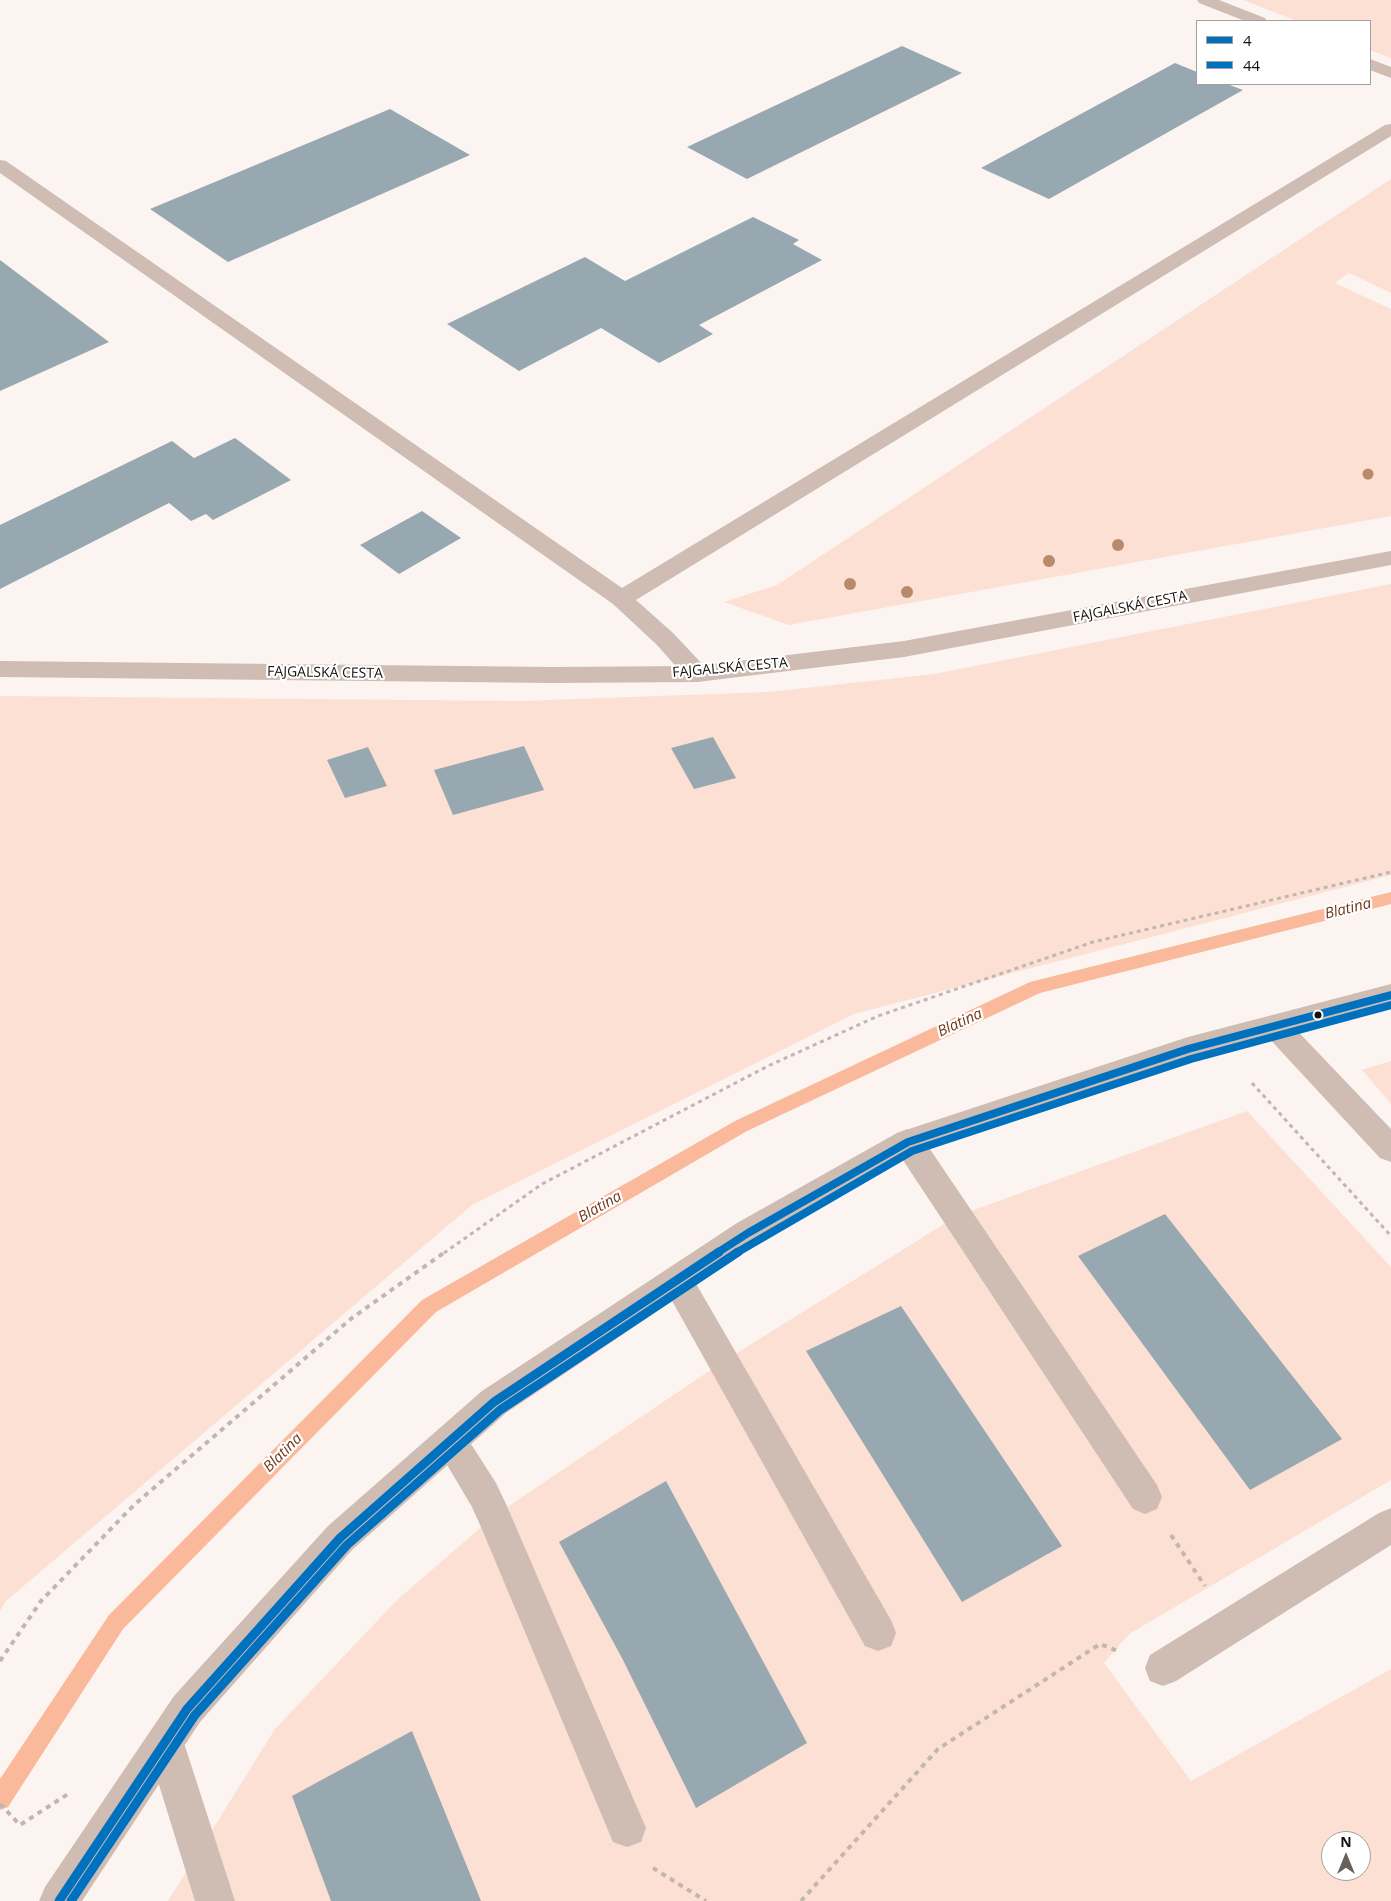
<!DOCTYPE html>
<html>
<head>
<meta charset="utf-8">
<style>
  body { margin:0 }
  #map { position:relative; width:1391px; height:1901px; overflow:hidden; background:#fbf4f1; font-family:"Open Sans",sans-serif }
  canvas { display:block }
  .legend { position:absolute; left:1196px; top:20px; width:175px; height:65px; box-sizing:border-box; background:#fff; border:1px solid #a29f9e; margin:0; padding:6px 9px; list-style:none; font-size:15px; color:#17100d }
  .legend li { display:flex; align-items:center; gap:10px; height:25px }
  .legend b { width:25px; border:1px solid #a29f9e }
  .north { position:absolute; left:1321px; top:1831px; width:50px; height:50px; box-sizing:border-box; background:#fff; border:1px solid #a29f9e; border-radius:50%; rotate:0deg; font-size:14px; font-weight:700; line-height:20px; text-align:center; color:#17100d }
  .north::after { content:''; display:block; margin:auto; width:18px; height:22px; background:#67605d; clip-path:polygon(50% 0,100% 100%,50% 72%,0 100%) }
</style>
</head>
<body>
<div id="map">
<canvas width="1391" height="1901"></canvas>
<ul class="legend">
<li><b style="height:6px;background:#0071bf"></b>4</li>
<li><b style="height:6px;background:#0071bf"></b>44</li>
</ul>
<div class="north">N</div>
</div>
<script>
const ctx = document.querySelector('canvas').getContext('2d');
ctx.lineJoin = 'round';
function paint(path, color) { ctx.fillStyle = color; ctx.fill(path, 'evenodd'); }
const poly = rows => new Path2D(rows.map(r => 'M' + r).join(''));
function strokePath(path, color, width, dash) { ctx.strokeStyle = color; ctx.lineWidth = width; ctx.lineCap = dash ? 'butt' : 'round'; ctx.setLineDash(dash || []); ctx.stroke(path); }
function write(font, color, halo, rows, align = 'center') {
  ctx.font = font + ' "Open Sans",sans-serif'; ctx.lineWidth = 4.5; ctx.setLineDash([]); ctx.textBaseline = 'middle'; ctx.strokeStyle = halo; ctx.fillStyle = color; for (const [text, x, y, turn = 0] of rows) {
    ctx.save(); ctx.translate(x, y); ctx.rotate((+turn || 0) * Math.PI / 180); ctx.textAlign = isNaN(turn) ? turn : align; if (halo) ctx.strokeText(text, 0, 0); ctx.fillText(text, 0, 0); ctx.restore();
  }
}
paint(poly([
  [1243,0,1391,0,1391,58,1370,50,1370,21,1297,21],
  [1391,179,1391,293,1349,273,1335,283,1391,309,1391,516,789,625,724,602,777,585],
  [1391,584,1391,875,854,1014,472,1205,6,1601,0,1611,0,696,521,701,769,692,934,674],
  [1391,1061,1391,1104,1362,1070],
  [1247,1111,1391,1267,1391,1480,1129,1634,1104,1663,1191,1781,1391,1669,1391,1901,168,1901,275,1729,396,1601,494,1516,724,1361,957,1216],
  [1331,1841,1361,1841,1361,1871,1331,1871]
]), '#fce0d3');
paint(poly([
  [1391,892,1391,904,1040,993,747,1131,436,1312,123,1629,8,1807,0,1810,0,1779,109,1615,422,1300,735,1121,1030,982,1391,892]
]), '#fab99a');
paint(poly([
  [902,46,962,73,747,179,687,147],
  [1175,63,1197,72,1197,84,1227,84,1243,90,1049,199,981,168],
  [390,109,470,155,228,262,150,209],
  [753,217,799,240,793,244,822,260,699,325,713,334,659,363,601,328,519,371,447,324,585,257,625,281],
  [0,260,109,342,0,391],
  [235,438,291,480,213,520,206,514,191,521,169,503,0,589,0,525,172,441,194,458],
  [422,511,461,538,399,574,360,545],
  [713,737,736,778,694,789,671,748],
  [524,746,544,790,453,815,434,770],
  [368,747,387,786,345,798,327,760],
  [1165,1214,1342,1439,1250,1490,1078,1256],
  [901,1306,1062,1546,962,1602,806,1351],
  [666,1481,807,1743,696,1808,622,1658,559,1542],
  [412,1731,481,1901,331,1901,292,1796]
]), '#97a8b1');
strokePath(poly([
  [1252,1083,1391,1236],
  [444,1253,542,1184,768,1066,878,1016,1093,942,1391,872]
]), '#c2b6b0', 3, [4, 4]);
strokePath(poly([
  [1171,1535,1205,1586],
  [0,1661,41,1601,134,1505,352,1318,445,1252],
  [0,1804,20,1825,68,1794,71,1796],
  [653,1868,706,1901],
  [801,1901,938,1749,1100,1644,1120,1652]
]), '#c2b6b0', 4, [5, 5]);
paint(poly([
  [1197,0,1219,0,1265,18,1267,21,1245,21,1199,3,1197,0],
  [1370,59,1391,67,1391,78,1370,70,1370,59],
  [1391,124,1391,136,636,600,673,633,706,668,709,674,706,680,697,682,688,680,657,645,613,604,0,173,0,160,6,161,622,588,1385,125,1391,124],
  [1275,1015,1285,1018,1391,1129,1391,1162,1380,1158,1265,1034,1261,1026,1265,1018,1275,1015],
  [908,1129,919,1133,1157,1485,1162,1497,1157,1509,1145,1514,1133,1509,897,1151,893,1142,897,1133,908,1129],
  [677,1266,688,1270,891,1620,896,1633,891,1646,878,1651,865,1646,666,1290,661,1280,666,1270,677,1266],
  [450,1425,462,1430,496,1483,506,1504,646,1828,641,1842,627,1847,613,1842,481,1527,472,1507,433,1441,438,1430,450,1425],
  [1391,1508,1391,1545,1176,1681,1163,1686,1150,1681,1145,1668,1150,1655,1379,1513,1391,1508],
  [165,1724,178,1730,184,1743,235,1901,195,1901,146,1743,152,1730,165,1724]
]), '#cfbcb3');
paint(poly([
  [1391,551,1391,565,904,657,697,682,552,683,0,677,0,661,552,667,697,666,904,641,1391,551],
  [1391,984,1391,1006,1188,1061,918,1151,759,1243,506,1413,352,1550,200,1722,82,1901,39,1901,45,1887,174,1696,328,1526,482,1391,737,1223,897,1133,1188,1037,1391,984]
]), '#cfbcb3');
strokePath(poly([
  [717,1253,748,1233,908,1142,1188,1049,1391,995]
]), '#0071bf', 8);
strokePath(poly([
  [59,1901,187,1709,340,1538,494,1402,719,1252]
]), '#0071bf', 9);
strokePath(poly([
  [736,1253,912,1151,1191,1059,1391,1005]
]), '#0071bf', 8);
strokePath(poly([
  [71,1901,195,1715,347,1545,500,1410,738,1252]
]), '#0071bf', 9);
ctx.fillStyle = '#b88a6c';
for (const [x, y, r] of [
  [1368,474,5.5],
  [1118,545,6],
  [1049,561,6],
  [850,584,6],
  [907,592,6]
]) { ctx.beginPath(); ctx.arc(x, y, r, 0, 2 * Math.PI); ctx.fill(); }
for (const [x, y, r, color] of [
  [1318,1015,4.5,"#17100d"]
]) { const dot = new Path2D(); dot.arc(x, y, r, 0, 2 * Math.PI); ctx.fillStyle = color; ctx.fill(dot); strokePath(dot, '#fff', 2); }
write('14px', '#17100d', '#fff', [
  ["FAJGALSKÁ CESTA",1130,607,-11],
  ["FAJGALSKÁ CESTA",730,668,-5],
  ["FAJGALSKÁ CESTA",325,673,1]
]);
write('italic 15px', '#72391c', '#fff', [
  ["Blatina",1348,909,-14],
  ["Blatina",960,1023,-25],
  ["Blatina",600,1207,-30],
  ["Blatina",283,1453,-45]
]);
</script>
</body>
</html>
